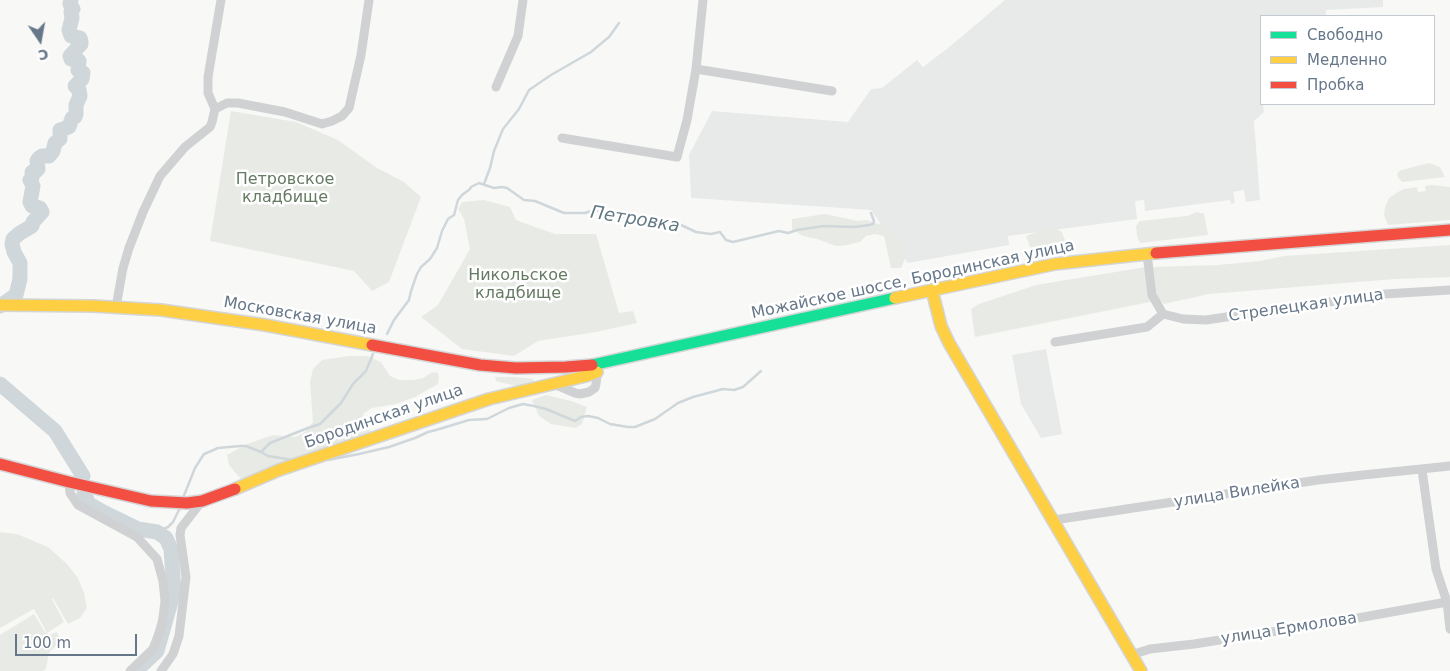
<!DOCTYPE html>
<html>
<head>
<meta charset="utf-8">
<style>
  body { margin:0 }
  #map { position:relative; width:1450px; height:671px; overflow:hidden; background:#f8f8f7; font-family:"DejaVu Sans",sans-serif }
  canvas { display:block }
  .legend { position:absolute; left:1260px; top:15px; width:175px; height:90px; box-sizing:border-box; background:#fff; border:1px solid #c2c9d0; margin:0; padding:6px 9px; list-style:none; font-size:15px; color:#667789 }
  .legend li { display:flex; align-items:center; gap:10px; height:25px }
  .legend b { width:25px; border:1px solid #c2c9d0 }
  .north { position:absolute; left:15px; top:15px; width:50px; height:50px; -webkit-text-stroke:4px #fff; paint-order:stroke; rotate:168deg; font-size:14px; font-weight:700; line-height:20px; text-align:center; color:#667789 }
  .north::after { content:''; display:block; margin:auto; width:18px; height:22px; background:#667789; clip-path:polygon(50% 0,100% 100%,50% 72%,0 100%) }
  .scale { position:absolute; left:15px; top:634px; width:122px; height:22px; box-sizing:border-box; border:2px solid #667789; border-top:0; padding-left:6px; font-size:15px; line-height:18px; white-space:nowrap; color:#667789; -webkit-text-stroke:4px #fff; paint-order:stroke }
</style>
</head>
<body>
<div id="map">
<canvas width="1450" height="671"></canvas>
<ul class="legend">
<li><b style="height:6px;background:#16e098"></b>Свободно</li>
<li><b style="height:6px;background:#ffcf43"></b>Медленно</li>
<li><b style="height:6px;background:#f24e42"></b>Пробка</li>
</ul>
<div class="north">С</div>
<div class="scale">100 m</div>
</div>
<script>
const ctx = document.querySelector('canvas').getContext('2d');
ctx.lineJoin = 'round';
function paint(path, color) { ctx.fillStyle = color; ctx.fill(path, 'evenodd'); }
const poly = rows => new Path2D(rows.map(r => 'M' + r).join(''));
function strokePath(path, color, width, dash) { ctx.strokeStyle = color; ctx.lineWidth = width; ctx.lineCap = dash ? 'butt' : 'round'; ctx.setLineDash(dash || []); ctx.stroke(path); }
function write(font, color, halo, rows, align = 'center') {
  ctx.font = font + ' "DejaVu Sans",sans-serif'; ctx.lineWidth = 5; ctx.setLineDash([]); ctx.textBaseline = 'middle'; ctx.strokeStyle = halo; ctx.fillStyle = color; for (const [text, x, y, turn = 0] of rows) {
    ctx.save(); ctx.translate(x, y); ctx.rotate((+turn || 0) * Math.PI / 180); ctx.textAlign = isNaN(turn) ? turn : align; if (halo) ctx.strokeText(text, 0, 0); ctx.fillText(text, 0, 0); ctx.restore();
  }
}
paint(poly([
  [1005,0,1383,0,1383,7,1326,10,1326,16,1261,16,1260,74,1261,104,1263,104,1264,112,1254,121,1260,200,1246,202,1244,190,1233,192,1235,203,1231,204,1230,200,1145,211,1144,200,1135,201,1137,219,1008,236,1009,245,908,263,871,210,691,198,689,155,712,111,848,122,871,89,882,88,917,60,923,67,948,48],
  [1046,349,1062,434,1041,438,1021,404,1012,355]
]), '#e8eae9');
paint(poly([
  [231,111,296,122,338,140,377,168,404,182,421,197,389,282,372,291,354,271,210,241],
  [1429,163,1440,167,1445,177,1402,182,1397,176,1398,172,1402,170],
  [1432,185,1450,187,1450,220,1388,225,1384,215,1385,207,1389,198,1398,192,1404,189,1417,187,1418,192,1426,191,1425,186],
  [484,200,510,207,516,220,555,234,596,234,619,313,633,311,637,323,596,332,538,341,514,356,462,349,421,317,438,305,470,249,464,219,458,209,462,202],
  [1197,212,1204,214,1208,235,1140,243,1137,236,1136,226,1140,221,1187,216],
  [825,214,858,221,866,220,889,227,898,237,902,249,905,259,901,268,891,268,884,236,875,234,866,236,860,242,847,245,836,246,817,239,803,236,792,229,792,219],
  [1057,229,1062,232,1065,241,1059,245,1039,250,1031,249,1026,236,1042,230],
  [1450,245,1450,277,1395,279,1209,294,1164,304,1157,298,1153,267,1218,265,1260,261,1284,256],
  [1146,267,1150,302,975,337,971,309,979,304,1036,285],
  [349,356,367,356,381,362,390,376,399,380,413,380,423,378,431,373,437,372,439,377,438,384,415,397,396,404,372,408,364,413,361,419,361,426,373,432,367,436,241,479,229,465,227,455,247,444,273,435,295,437,305,432,313,422,310,382,313,369,322,360],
  [495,377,513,377,534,379,533,383,516,386,496,381],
  [546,395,571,401,587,407,582,424,575,428,551,424,539,416,532,400],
  [0,532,17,534,48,547,67,564,78,578,84,593,87,608,80,618,68,624,53,598,52,599,64,622,47,633,34,609,0,628],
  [34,614,45,632,50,635,57,632,60,641,49,653,46,669,43,671,0,671,0,635]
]), '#e8ebe5');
strokePath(poly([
  [484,184,490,168,494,151,503,129,519,109,529,90,551,75,591,52,609,37,619,23],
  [387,334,394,320,409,300,411,291,417,274,421,267,430,259,437,248,442,231,448,219,454,215,458,200,462,195,470,189,471,187,479,183,494,188,502,187,507,188,524,200,535,201,564,213,585,213,591,211,600,211,650,223,673,222,679,224,696,232,711,234,720,232,726,240,733,242,779,231,788,233,797,230,824,226,855,227,869,225,873,224,874,221,871,213],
  [261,452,268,456,293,460],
  [328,460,359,454,389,447,415,438,428,432,436,430,469,420,487,419,509,408,523,404,534,406,546,409,575,421,581,417,588,416,598,418,610,424,628,427,635,427,655,419,678,403,693,397,723,389,734,390,743,387,761,371],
  [183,498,195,468,204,454,209,452,218,448,240,446,246,446,261,452,270,443,308,428,320,424,341,403,353,384,366,371,373,354],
  [157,532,168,527,173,522,180,508]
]), '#cfd7da', 2.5);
strokePath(poly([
  [0,306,16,295,20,279,20,263,14,252,12,244,13,239,20,233,32,226,33,222,42,212,40,208,32,206,30,202,33,186,30,180,32,178,32,172,35,172,38,169,37,161,39,158,42,156,49,156,53,151,55,143,60,139,60,130,69,127,72,118,75,117,76,114,76,105,80,96,79,90,75,86,82,79,83,73,78,70,79,61,71,59,70,56,81,44,81,41,80,38,71,36,69,30,72,18,71,12,73,9,70,4,71,0],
  [0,384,55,431,83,476],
  [84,494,89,504,103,512,138,529,157,532,166,538,171,549,174,591,157,651,142,665]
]), '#cfd7da', 15);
const fast = poly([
  [592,365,895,298]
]);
const slow = poly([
  [932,290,941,326,949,343,1141,671],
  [895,298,1055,264,1156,253],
  [0,305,93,306,161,310,265,325,372,345],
  [235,489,279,470,489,399,586,376,597,372]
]);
const jam = poly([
  [1156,253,1450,230],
  [372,345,480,365,516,368,566,367,592,365],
  [0,464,69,482,151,501,187,503,202,501,235,489]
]);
strokePath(fast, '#d3d5d6', 14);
strokePath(slow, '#d3d5d6', 14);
strokePath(jam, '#d3d5d6', 14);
strokePath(poly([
  [696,69,703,0],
  [496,87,518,36,523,0],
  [215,109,227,103,238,103,285,112,322,124,332,121,342,116,349,108,361,55,369,0],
  [562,138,677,157,687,120,696,69,832,91],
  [1147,254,1152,295,1163,314,1183,319,1206,320,1293,307,1385,294,1450,290],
  [116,307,123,268,129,248,143,212,160,176,185,147,210,127,212,122,215,109,208,93,208,77,221,0],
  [1055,342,1147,327,1163,314],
  [554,384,575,393,580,394,589,392,595,388,596,384,598,368],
  [1422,470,1436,569,1447,602,1450,629],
  [69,482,70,493,78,505,137,537,157,559,163,581,165,601,162,626,153,649,130,671],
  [1054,520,1318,480,1363,475,1450,466],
  [1131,655,1150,649,1194,644,1330,623,1447,602],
  [161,671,173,654,179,636,186,577,180,535,181,528,202,501]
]), '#d0d1d2', 9);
strokePath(fast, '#16e098', 11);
strokePath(slow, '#ffcf43', 11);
strokePath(jam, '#f24e42', 11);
write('16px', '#657a62', '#fff', [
  ["Петровское",285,180],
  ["кладбище",285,198],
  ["Никольское",518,276],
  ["кладбище",518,294]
]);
write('16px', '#667789', '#fff', [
  ["Можайское шоссе, Бородинская улица",913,280,-12],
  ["Стрелецкая улица",1306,306,-8],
  ["Московская улица",300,316,10],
  ["Бородинская улица",384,417,-19],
  ["улица Вилейка",1237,493,-9],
  ["улица Ермолова",1289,629,-9]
]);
write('italic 18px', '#627883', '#fff', [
  ["Петровка",635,220,9]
]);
</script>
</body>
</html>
